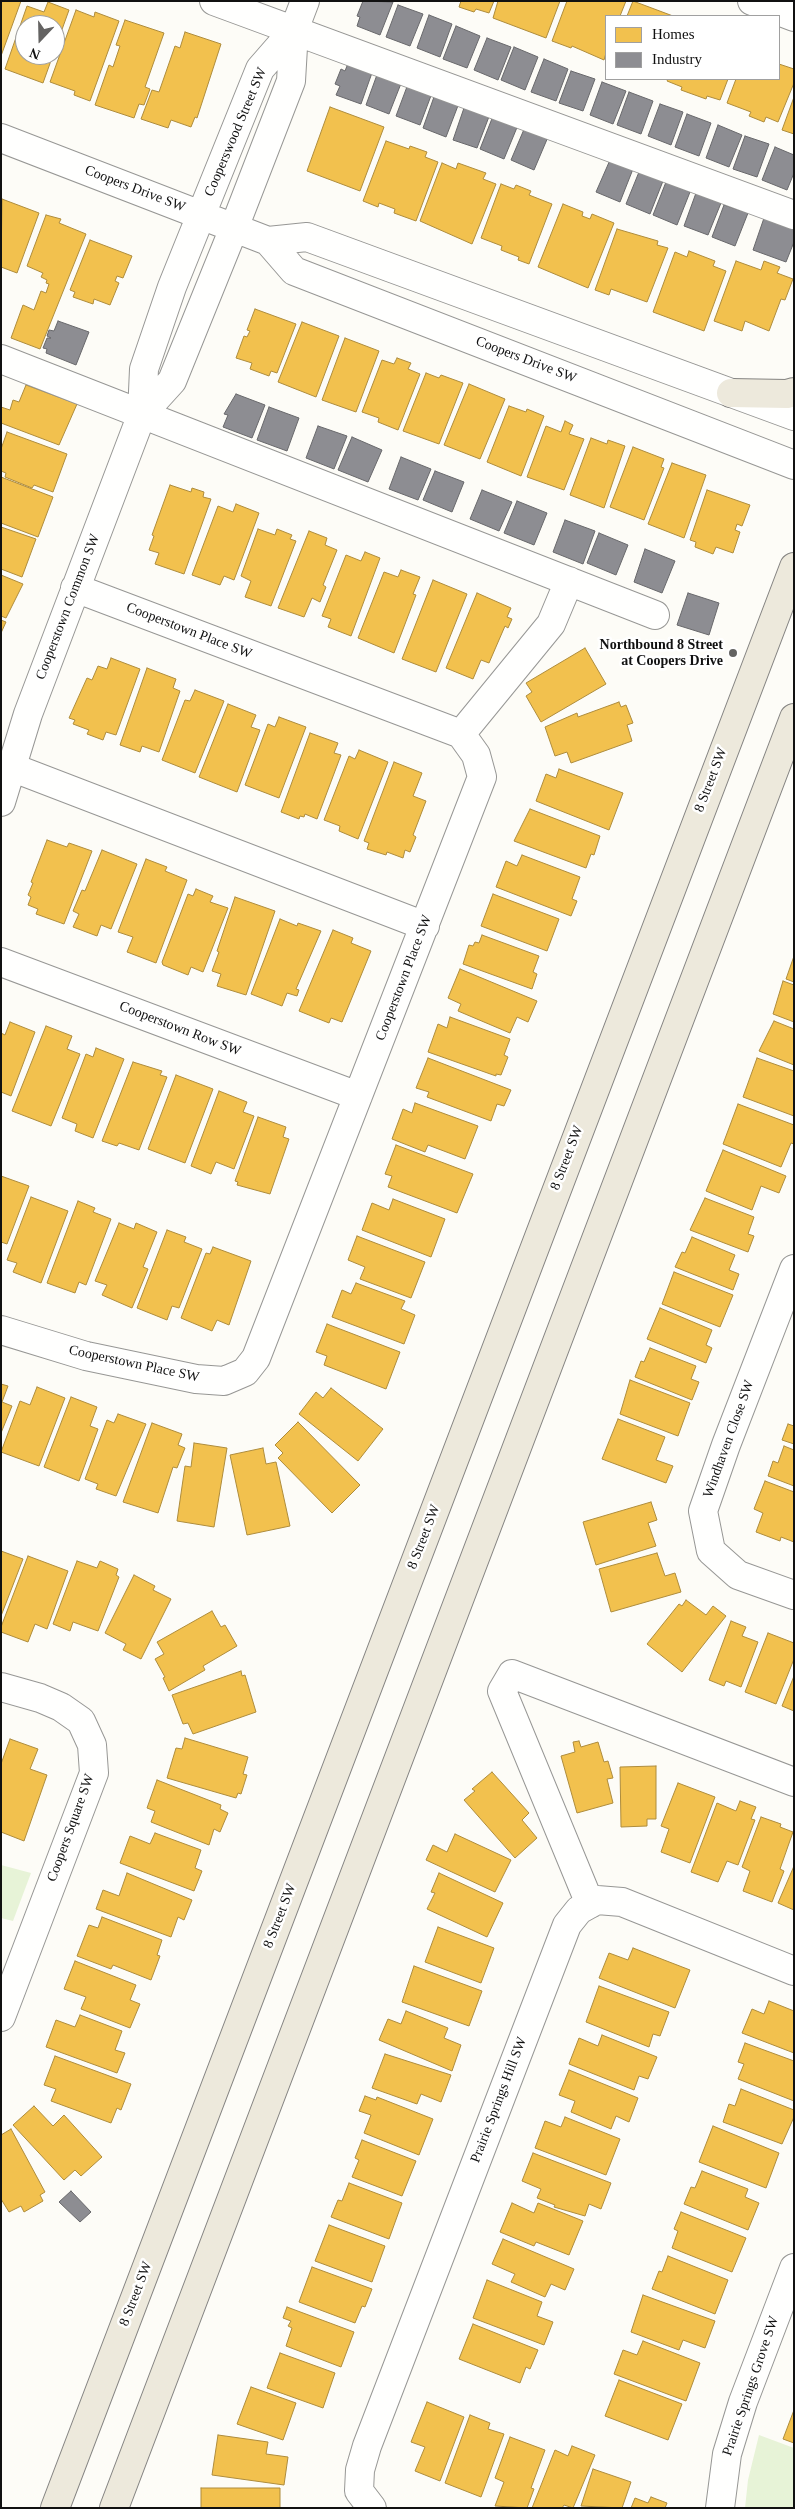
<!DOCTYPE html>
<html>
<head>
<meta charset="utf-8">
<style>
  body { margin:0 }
  #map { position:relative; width:795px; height:2509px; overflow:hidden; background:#fdfcf7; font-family:Georgia,serif }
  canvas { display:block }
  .frame { position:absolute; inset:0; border:2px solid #111; pointer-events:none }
  .legend { position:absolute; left:605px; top:15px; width:175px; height:65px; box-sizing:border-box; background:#fff; border:1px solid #a0a0a0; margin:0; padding:6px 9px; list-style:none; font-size:15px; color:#111 }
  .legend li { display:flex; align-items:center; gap:10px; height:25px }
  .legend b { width:25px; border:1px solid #a0a0a0 }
  .north { position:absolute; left:15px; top:15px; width:50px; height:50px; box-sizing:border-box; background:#fff; border:1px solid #a0a0a0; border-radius:50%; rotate:201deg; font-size:14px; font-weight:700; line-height:20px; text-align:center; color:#111 }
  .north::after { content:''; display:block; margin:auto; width:18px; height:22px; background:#646362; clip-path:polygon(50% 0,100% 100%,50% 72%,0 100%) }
</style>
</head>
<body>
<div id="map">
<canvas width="795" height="2509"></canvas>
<div class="frame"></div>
<ul class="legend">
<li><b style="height:14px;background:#f2c14e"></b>Homes</li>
<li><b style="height:14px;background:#8d8d92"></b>Industry</li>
</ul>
<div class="north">N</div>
</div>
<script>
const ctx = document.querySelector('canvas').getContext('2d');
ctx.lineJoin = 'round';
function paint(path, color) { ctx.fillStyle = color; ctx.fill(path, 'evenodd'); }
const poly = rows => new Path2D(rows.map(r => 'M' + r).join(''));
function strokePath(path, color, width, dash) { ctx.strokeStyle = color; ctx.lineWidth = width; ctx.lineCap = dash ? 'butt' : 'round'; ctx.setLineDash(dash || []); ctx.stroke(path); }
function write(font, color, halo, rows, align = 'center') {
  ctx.font = font + ' Georgia,serif'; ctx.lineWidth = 5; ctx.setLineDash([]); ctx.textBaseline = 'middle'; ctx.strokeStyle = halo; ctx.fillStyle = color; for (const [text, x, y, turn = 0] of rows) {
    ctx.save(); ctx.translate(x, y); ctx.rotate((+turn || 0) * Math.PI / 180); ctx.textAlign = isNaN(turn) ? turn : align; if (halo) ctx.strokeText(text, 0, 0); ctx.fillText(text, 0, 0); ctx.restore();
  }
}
paint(poly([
  [1,1865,31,1873,13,1921,1,1918],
  [759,2435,794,2448,794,2508,745,2508,748,2480]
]), '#e7f3d7');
const homes = poly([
  [1,1,21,1,1,56,1,1],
  [461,1,494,1,489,13,476,9,474,12,459,7,461,1],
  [498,1,560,1,546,38,493,18,498,1],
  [567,1,626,1,620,16,606,16,606,53,604,60,572,46,571,48,552,41,567,1],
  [633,1,673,16,627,16,633,1],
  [48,2,69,10,55,49,55,25,25,25,25,55,53,55,43,83,5,69,27,6,44,12,48,2],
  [76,10,94,17,95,12,119,21,90,101,74,95,75,91,50,82,76,10],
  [125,20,164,33,145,87,150,89,144,105,139,104,134,118,95,105,109,65,113,67,120,46,116,45,125,20],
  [185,32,221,44,197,118,195,117,191,127,171,120,168,128,141,119,152,90,159,92,175,46,180,48,185,32],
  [779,64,794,69,794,83,778,122,766,117,764,122,749,116,751,112,727,103,736,79,779,79,779,64],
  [668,79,728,79,720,100,707,96,706,99,681,90,682,87,667,81,668,79],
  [794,97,794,134,782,130,794,97],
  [330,107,384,127,360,191,307,171,330,107],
  [386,141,409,149,410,146,427,152,425,157,438,162,416,221,394,213,395,209,379,203,378,207,363,201,386,141],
  [442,163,456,169,458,163,486,173,483,179,496,184,472,244,420,221,442,163],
  [501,184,514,189,516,185,531,191,529,195,552,204,529,264,518,260,519,257,501,250,502,246,481,238,501,184],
  [2,199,39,213,17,273,1,267,2,199],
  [563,204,583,212,582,216,590,219,592,214,614,223,588,288,538,267,563,204],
  [46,215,61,219,59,223,86,234,40,349,11,338,23,305,34,310,41,291,46,293,49,284,46,283,47,280,41,277,43,273,27,266,46,215],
  [617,229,658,241,657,245,668,248,647,302,611,289,609,295,595,290,617,229],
  [90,240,132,256,123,278,117,276,115,281,119,283,110,305,94,299,93,304,73,297,75,292,70,290,90,240],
  [689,251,715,261,713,266,726,271,704,331,653,312,675,252,687,257,689,251],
  [736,261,761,270,764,261,780,267,777,273,793,279,785,300,781,299,769,331,745,321,742,331,714,321,736,261],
  [255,309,296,324,277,373,271,371,269,376,250,369,252,363,236,358,244,336,247,337,250,331,247,330,255,309],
  [302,322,339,336,316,397,278,382,302,322],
  [345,338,379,351,356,412,322,400,345,338],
  [397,358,411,363,408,369,420,374,398,430,378,422,379,418,362,412,382,360,394,364,397,358],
  [426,373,439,378,441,375,463,383,439,444,403,431,426,373],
  [469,384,505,399,480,459,444,445,469,384],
  [26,385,77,404,59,445,1,423,1,407,10,410,13,400,19,402,26,385],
  [509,406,526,412,527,409,544,416,521,476,487,462,509,406],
  [565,421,573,425,569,434,584,439,564,490,527,477,546,426,561,432,565,421],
  [7,432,67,454,53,492,34,485,32,488,5,477,6,473,1,471,1,449,7,432],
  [591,438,607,444,608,440,625,446,604,508,570,495,591,438],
  [633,447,664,459,661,467,664,468,644,520,610,507,633,447],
  [672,463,706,475,684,538,648,524,672,463],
  [1,477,53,497,38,537,1,523,1,477],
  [170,485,191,492,192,488,204,492,203,497,211,499,184,574,155,564,159,553,149,550,154,536,152,535,170,485],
  [707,490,750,505,742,526,737,524,735,530,740,532,733,553,716,547,713,554,695,547,696,542,690,540,707,490],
  [236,504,259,513,234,580,224,576,220,585,192,575,218,506,233,512,236,504],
  [1,527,36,539,22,577,1,569,1,527],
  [258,529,275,535,277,529,292,535,290,539,296,541,271,606,245,597,251,581,241,576,258,529],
  [309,531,327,538,325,545,337,550,323,585,326,587,320,602,312,598,304,617,278,608,309,531],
  [365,552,380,558,351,636,328,627,331,619,322,616,346,555,361,561,365,552],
  [401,570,420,577,413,594,416,595,394,653,358,638,384,572,398,577,401,570],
  [1,575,23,584,6,618,1,616,1,575],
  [433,580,467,594,436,672,402,659,433,580],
  [477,593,511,608,507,617,512,619,508,628,505,626,489,663,481,660,473,679,446,668,477,593],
  [1,620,6,622,1,633,1,620],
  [585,648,606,684,541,722,526,696,532,692,526,683,585,648],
  [111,658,140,669,116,735,106,732,103,740,87,734,89,730,73,724,75,720,69,718,87,678,92,680,98,666,107,669,111,658],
  [147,668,176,679,173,688,180,691,159,752,142,746,140,752,120,745,147,668],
  [195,690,224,701,195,773,162,760,185,700,190,701,195,690],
  [619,702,621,707,626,705,633,723,627,725,632,741,571,763,567,752,555,756,545,727,577,713,578,717,619,702],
  [228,704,256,715,251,727,260,730,237,792,199,777,228,704],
  [279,717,306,727,279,798,245,785,268,724,275,727,279,717],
  [310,733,338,743,334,753,341,755,317,819,305,814,304,817,300,816,299,819,281,812,310,733],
  [359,750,388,762,358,839,339,831,340,826,324,820,349,756,355,759,359,750],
  [394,762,422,773,413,796,426,801,413,835,416,837,410,852,405,850,403,858,387,852,386,855,367,849,369,843,364,841,394,762],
  [559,769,623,793,609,830,536,801,546,774,556,778,559,769],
  [530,809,600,836,594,855,591,854,586,868,514,841,530,809],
  [47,840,67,847,69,843,92,851,64,924,36,914,38,909,28,905,31,897,28,895,33,883,31,882,47,840],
  [102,850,137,864,111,929,101,925,97,936,73,927,79,914,73,911,82,890,85,891,102,850],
  [522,855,580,877,572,899,577,901,571,916,496,887,506,861,517,866,522,855],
  [146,859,167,867,165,871,187,880,156,963,127,952,133,937,118,932,146,859],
  [196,889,213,896,210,902,228,908,203,972,191,967,188,975,163,965,162,962,188,894,193,896,196,889],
  [493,894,559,919,547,951,481,926,493,894],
  [235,897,275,911,246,995,217,986,221,974,212,971,219,952,217,951,235,897],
  [280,919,297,926,298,923,321,931,296,989,299,990,297,996,287,993,282,1006,251,994,280,919],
  [333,930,353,938,351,943,371,951,342,1022,331,1018,329,1023,299,1011,333,930],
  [482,935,539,956,533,972,537,974,532,989,463,964,469,945,473,946,475,942,479,943,482,935],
  [794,956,794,982,786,979,794,956],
  [460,969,537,1001,528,1022,517,1017,510,1033,458,1011,461,1004,448,998,460,969],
  [783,981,794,985,794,1022,773,1014,783,981],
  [450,1017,510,1039,504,1055,508,1057,501,1075,496,1074,496,1076,428,1052,438,1024,447,1028,450,1017],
  [774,1021,794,1029,794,1065,759,1051,774,1021],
  [10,1022,35,1032,11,1096,1,1092,1,1033,5,1035,10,1022],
  [46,1026,72,1036,67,1049,80,1054,51,1126,12,1111,46,1026],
  [96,1048,124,1059,93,1138,75,1131,77,1124,62,1118,86,1054,93,1057,96,1048],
  [428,1058,511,1090,504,1106,497,1104,491,1121,427,1097,429,1092,416,1088,428,1058],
  [757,1058,794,1071,794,1116,743,1097,757,1058],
  [133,1062,162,1071,160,1075,167,1077,139,1150,119,1143,117,1146,102,1141,133,1062],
  [176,1075,213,1089,185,1163,148,1149,176,1075],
  [219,1091,247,1102,243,1112,254,1116,234,1169,216,1162,211,1174,191,1166,219,1091],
  [415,1103,478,1126,465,1159,428,1145,425,1152,392,1139,403,1109,412,1113,415,1103],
  [738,1104,794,1125,794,1144,791,1143,781,1167,723,1144,738,1104],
  [258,1117,286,1127,283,1137,289,1139,270,1194,237,1185,238,1182,235,1181,258,1117],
  [396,1145,473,1174,457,1213,388,1187,392,1176,385,1174,396,1145],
  [723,1150,786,1176,779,1193,761,1186,752,1210,706,1191,723,1150],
  [1,1176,29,1186,7,1244,1,1242,1,1176],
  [31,1197,68,1211,41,1283,13,1272,17,1263,7,1260,31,1197],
  [705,1198,754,1217,748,1234,754,1236,748,1252,690,1230,705,1198],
  [393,1199,445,1219,431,1257,362,1230,372,1203,389,1210,393,1199],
  [78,1201,95,1208,93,1212,111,1219,86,1285,79,1282,75,1293,47,1283,78,1201],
  [119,1223,134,1229,136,1223,157,1232,143,1267,148,1269,132,1308,102,1295,107,1285,95,1281,119,1223],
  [167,1230,186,1237,184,1242,202,1249,179,1308,172,1306,167,1320,137,1308,167,1230],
  [357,1236,425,1262,411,1298,360,1279,365,1267,348,1260,357,1236],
  [692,1237,735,1255,729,1270,739,1274,733,1290,675,1267,682,1252,685,1253,692,1237],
  [213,1247,251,1261,229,1325,217,1320,212,1331,181,1318,206,1253,210,1254,213,1247],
  [674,1272,733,1295,720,1327,662,1304,674,1272],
  [356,1283,405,1301,401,1309,415,1315,404,1344,332,1317,342,1290,351,1294,356,1283],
  [660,1308,712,1330,706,1345,712,1348,706,1363,647,1339,660,1308],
  [327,1324,400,1352,386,1389,324,1365,327,1356,316,1352,327,1324],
  [650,1348,696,1366,691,1379,699,1382,692,1400,635,1377,641,1361,644,1362,650,1348],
  [630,1380,690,1403,678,1436,620,1414,630,1380],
  [1,1384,8,1386,2,1402,12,1406,1,1433,1,1384],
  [37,1387,65,1398,39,1466,1,1452,20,1401,30,1405,37,1387],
  [331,1388,383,1429,358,1461,299,1414,316,1392,323,1398,331,1388],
  [71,1397,97,1407,90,1426,98,1429,79,1481,44,1467,71,1397],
  [118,1414,146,1424,116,1496,96,1489,98,1484,85,1479,107,1420,114,1423,118,1414],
  [618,1419,665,1437,656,1460,673,1466,666,1483,602,1459,618,1419],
  [298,1422,360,1485,332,1513,278,1458,283,1453,275,1445,298,1422],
  [152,1423,182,1434,178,1445,185,1448,177,1468,173,1467,158,1513,123,1502,152,1423],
  [788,1424,794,1426,794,1444,782,1440,788,1424],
  [194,1443,227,1448,214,1527,177,1521,185,1466,191,1467,194,1443],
  [784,1446,794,1450,794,1486,768,1476,773,1461,778,1463,784,1446],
  [263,1448,266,1464,276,1462,290,1526,247,1535,230,1455,263,1448],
  [765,1481,794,1492,794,1542,781,1537,780,1541,756,1532,763,1513,754,1509,765,1481],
  [651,1502,657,1520,648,1523,656,1546,596,1565,583,1522,651,1502],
  [1,1551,23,1559,1,1616,1,1551],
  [657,1553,665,1576,675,1573,681,1592,611,1612,599,1569,657,1553],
  [28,1556,68,1571,47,1629,35,1624,28,1642,1,1632,1,1627,28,1556],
  [77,1561,97,1568,100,1561,118,1569,116,1575,119,1577,98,1631,73,1622,70,1631,53,1624,77,1561],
  [134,1575,155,1586,153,1590,171,1599,141,1659,123,1650,126,1644,105,1633,134,1575],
  [686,1600,706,1615,713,1606,726,1616,682,1672,647,1644,679,1604,682,1606,686,1600],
  [212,1611,221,1627,225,1625,237,1646,203,1666,205,1670,169,1691,163,1678,165,1677,155,1659,164,1654,157,1642,212,1611],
  [731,1621,746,1627,742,1636,758,1642,741,1687,726,1681,724,1686,709,1680,731,1621],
  [768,1633,794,1643,794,1659,776,1704,745,1692,768,1633],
  [241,1671,242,1676,245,1675,256,1712,193,1734,188,1723,183,1724,172,1695,241,1671],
  [794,1676,794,1711,782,1706,794,1676],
  [185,1738,248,1757,243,1774,247,1775,241,1794,238,1793,236,1798,167,1778,176,1748,182,1749,185,1738],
  [10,1739,38,1749,30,1769,47,1775,24,1841,1,1832,1,1764,10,1739],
  [579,1741,581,1747,598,1742,604,1762,608,1761,613,1778,607,1779,613,1803,577,1813,561,1756,575,1752,573,1742,579,1741],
  [656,1766,656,1819,647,1819,647,1826,621,1827,620,1767,656,1766],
  [492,1772,529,1813,522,1820,537,1838,515,1858,464,1800,475,1791,472,1789,492,1772],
  [157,1780,221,1805,220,1809,228,1813,220,1832,214,1829,209,1845,151,1822,155,1811,147,1808,157,1780],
  [678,1783,715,1797,690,1863,661,1852,669,1829,661,1826,678,1783],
  [740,1801,756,1807,751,1819,755,1820,738,1865,727,1861,718,1882,691,1872,717,1803,736,1811,740,1801],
  [761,1817,781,1824,780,1827,793,1832,780,1869,784,1871,772,1902,743,1891,750,1871,742,1867,761,1817],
  [155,1833,201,1850,195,1868,202,1871,194,1891,120,1863,130,1836,150,1844,155,1833],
  [455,1834,511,1860,495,1892,426,1860,433,1845,447,1852,455,1834],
  [794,1866,794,1910,778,1903,794,1866],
  [127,1873,192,1900,184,1920,178,1917,171,1937,96,1909,103,1890,119,1896,127,1873],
  [439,1873,503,1903,487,1937,427,1909,435,1893,431,1892,439,1873],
  [102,1917,162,1940,157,1955,160,1956,151,1980,113,1965,111,1969,77,1956,89,1925,98,1928,102,1917],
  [438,1927,494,1948,481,1983,425,1962,438,1927],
  [633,1948,690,1970,675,2008,599,1978,609,1953,628,1960,633,1948],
  [75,1961,136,1985,130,2000,140,2004,130,2028,81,2009,86,1997,64,1989,75,1961],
  [414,1966,482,1991,469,2026,402,2002,414,1966],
  [599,1986,669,2012,660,2036,653,2034,649,2047,586,2022,599,1986],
  [769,2001,794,2011,794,2053,742,2033,752,2009,764,2014,769,2001],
  [406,2011,448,2028,444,2038,461,2045,452,2071,379,2040,388,2019,401,2024,406,2011],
  [80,2015,122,2031,115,2050,125,2053,117,2073,46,2047,56,2020,75,2027,80,2015],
  [602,2035,657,2057,648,2079,639,2076,634,2090,569,2064,579,2038,598,2046,602,2035],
  [745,2043,794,2061,794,2101,738,2079,744,2064,738,2062,745,2043],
  [385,2054,451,2075,441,2102,421,2094,417,2104,372,2088,385,2054],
  [55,2056,131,2084,121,2110,117,2108,111,2123,51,2101,56,2089,44,2085,55,2056],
  [569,2070,638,2098,629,2122,616,2116,611,2129,571,2112,575,2101,559,2095,569,2070],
  [741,2089,794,2110,794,2117,782,2144,723,2122,729,2104,735,2106,741,2089],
  [365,2096,376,2100,377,2097,433,2119,419,2155,364,2133,371,2115,359,2111,365,2096],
  [34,2106,53,2126,64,2115,102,2157,81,2176,75,2170,64,2180,13,2125,34,2106],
  [565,2117,620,2139,606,2175,535,2148,545,2121,561,2127,565,2117],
  [713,2126,779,2153,766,2188,699,2162,713,2126],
  [11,2129,45,2192,40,2195,43,2201,24,2212,21,2206,9,2212,1,2199,1,2135,11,2129],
  [362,2140,416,2161,402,2196,352,2177,359,2160,355,2158,362,2140],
  [533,2153,611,2183,601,2209,589,2204,585,2216,554,2207,555,2205,537,2198,541,2189,522,2181,533,2153],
  [702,2171,748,2189,745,2197,759,2203,748,2230,684,2204,691,2187,695,2188,702,2171],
  [349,2183,402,2203,389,2239,331,2217,338,2200,342,2201,349,2183],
  [512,2203,534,2213,538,2203,583,2221,569,2255,536,2242,534,2246,500,2232,512,2203],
  [681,2212,746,2238,732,2272,672,2248,678,2231,674,2229,681,2212],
  [329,2225,385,2246,372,2282,315,2261,329,2225],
  [503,2239,574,2269,565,2290,551,2284,545,2297,511,2282,515,2274,492,2264,503,2239],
  [668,2256,728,2280,715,2314,652,2289,659,2271,662,2272,668,2256],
  [312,2267,372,2289,365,2307,362,2306,355,2323,299,2302,312,2267],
  [487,2280,542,2302,537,2316,553,2322,544,2345,473,2318,487,2280],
  [643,2295,715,2321,705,2348,683,2340,679,2350,631,2332,643,2295],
  [287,2307,354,2332,341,2367,286,2346,292,2328,288,2326,291,2321,283,2318,287,2307],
  [473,2324,538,2350,530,2369,526,2367,520,2383,459,2359,473,2324],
  [643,2341,700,2363,686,2401,614,2374,623,2350,637,2355,643,2341],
  [280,2353,335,2373,323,2408,267,2388,280,2353],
  [619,2380,682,2404,668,2440,605,2416,619,2380],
  [251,2387,296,2403,283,2440,237,2424,251,2387],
  [427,2402,464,2417,440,2481,415,2471,425,2447,411,2442,427,2402],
  [794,2410,794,2443,783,2439,794,2410],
  [470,2415,490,2423,488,2429,504,2434,481,2497,445,2483,470,2415],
  [218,2435,268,2442,266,2454,288,2457,284,2485,212,2475,218,2435],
  [510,2437,545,2450,531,2488,534,2489,527,2508,495,2506,504,2482,495,2478,510,2437],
  [572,2446,595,2455,573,2508,564,2505,562,2508,532,2508,555,2450,568,2456,572,2446],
  [593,2469,631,2482,622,2508,581,2506,593,2469],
  [201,2488,280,2488,280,2508,201,2508,201,2488],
  [651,2497,667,2503,665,2508,631,2508,635,2498,648,2503,651,2497]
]);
paint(homes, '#f2c14e');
strokePath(homes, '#ae8c3c', 1);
const industry = poly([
  [363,1,393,2,380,35,357,26,360,17,357,16,363,1],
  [398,5,423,14,410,46,386,37,398,5],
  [429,15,452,24,440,57,417,48,429,15],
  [456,26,480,36,467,68,443,59,456,26],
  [487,38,511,47,498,80,474,70,487,38],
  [514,47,538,57,525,90,501,80,514,47],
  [544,59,568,69,556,101,531,92,544,59],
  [349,61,373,70,361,104,336,95,340,86,335,84,341,69,345,71,349,61],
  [571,71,595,79,583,111,559,103,571,71],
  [378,72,402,81,389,114,366,105,378,72],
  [602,82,626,91,613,124,590,115,602,82],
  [408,84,432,93,420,125,396,116,408,84],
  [629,92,653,101,641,134,617,125,629,92],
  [435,94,459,103,446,137,423,128,435,94],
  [660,104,683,112,671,145,648,136,660,104],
  [465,105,490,114,477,148,453,140,465,105],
  [687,114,711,123,699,156,675,147,687,114],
  [493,116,518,125,504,159,480,149,493,116],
  [718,125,742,135,729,167,706,158,718,125],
  [525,127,548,137,534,170,511,160,525,127],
  [745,136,769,144,757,177,733,169,745,136],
  [775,147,794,155,794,173,787,190,762,180,775,147],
  [610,160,633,169,620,202,596,192,610,160],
  [639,172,663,181,650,214,626,204,639,172],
  [666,182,690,192,677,225,653,215,666,182],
  [696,193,721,203,708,235,684,226,696,193],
  [724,205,748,213,735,246,712,237,724,205],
  [764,218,794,229,794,242,786,262,753,250,764,218],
  [58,321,89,332,76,365,46,353,47,349,43,348,47,338,51,338,47,336,49,330,54,331,58,321],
  [236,394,265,405,252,438,223,427,228,415,224,414,236,394],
  [269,407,299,418,287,451,257,440,269,407],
  [318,426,347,436,334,469,306,458,318,426],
  [352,437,382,450,368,482,338,470,352,437],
  [401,457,431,469,418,500,389,489,401,457],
  [435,471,464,482,452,512,423,500,435,471],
  [482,490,512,502,499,531,470,519,482,490],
  [517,501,547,513,534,545,504,533,517,501],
  [565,520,595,531,583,564,553,552,565,520],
  [599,533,628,545,616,575,587,563,599,533],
  [645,549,675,561,662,593,634,582,645,549],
  [688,593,719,603,709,635,677,625,688,593],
  [71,2191,91,2212,80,2222,59,2202,71,2191]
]);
paint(industry, '#8d8d92');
strokePath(industry, '#68686b', 1);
const minor = poly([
  [214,1,794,215],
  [752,1,794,17],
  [1,138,268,241,294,271,794,465],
  [268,241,307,237,794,416],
  [1,359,655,615],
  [142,414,172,381,234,228,291,81,294,30,305,1],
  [461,734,551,624,569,581],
  [11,767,425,926],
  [1,802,28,714,142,414,144,369,172,287,260,69,294,30],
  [1,962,358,1096],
  [794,1269,726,1445,703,1511,711,1551,738,1575,794,1595],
  [1,1330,86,1356,196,1379,224,1381,245,1372,256,1358,482,777,476,755,461,734,75,588],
  [1,1687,40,1698,61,1707,81,1721,92,1745,94,1773,1,2017],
  [590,1904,502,1691,512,1674,794,1782],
  [372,2508,359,2491,360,2470,367,2446,567,1925,579,1910,597,1900,622,1902,794,1971],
  [720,2508,727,2454,743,2402,794,2268]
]);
const major = poly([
  [731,393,787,394,794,392],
  [55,2508,794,567],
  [114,2508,794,718]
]);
strokePath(minor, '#979795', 30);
strokePath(major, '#858482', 30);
strokePath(minor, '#fffffe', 28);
strokePath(major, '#ede9dc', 28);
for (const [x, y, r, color] of [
  [733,653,5,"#646362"]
]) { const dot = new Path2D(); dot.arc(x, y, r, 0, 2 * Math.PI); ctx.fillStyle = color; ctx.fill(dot); strokePath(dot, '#fff', 2); }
write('14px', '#111', '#fff', [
  ["Cooperswood Street SW",236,132,-67],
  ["Coopers Drive SW",135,189,21],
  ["Coopers Drive SW",526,360,21],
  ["Cooperstown Common SW",68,607,-69],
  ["Cooperstown Place SW",189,631,21],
  ["8 Street SW",711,780,-69],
  ["Cooperstown Place SW",404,978,-69],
  ["Cooperstown Row SW",180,1029,21],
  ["8 Street SW",567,1158,-69],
  ["Cooperstown Place SW",134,1364,12],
  ["Windhaven Close SW",729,1439,-70],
  ["8 Street SW",424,1537,-69],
  ["Coopers Square SW",71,1828,-70],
  ["8 Street SW",280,1916,-69],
  ["Prairie Springs Hill SW",499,2100,-69],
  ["8 Street SW",136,2294,-69],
  ["Prairie Springs Grove SW",751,2386,-71]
]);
write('bold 14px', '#111', '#fff', [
  ["Northbound 8 Street",723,645],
  ["at Coopers Drive",723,661]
], 'right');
</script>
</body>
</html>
